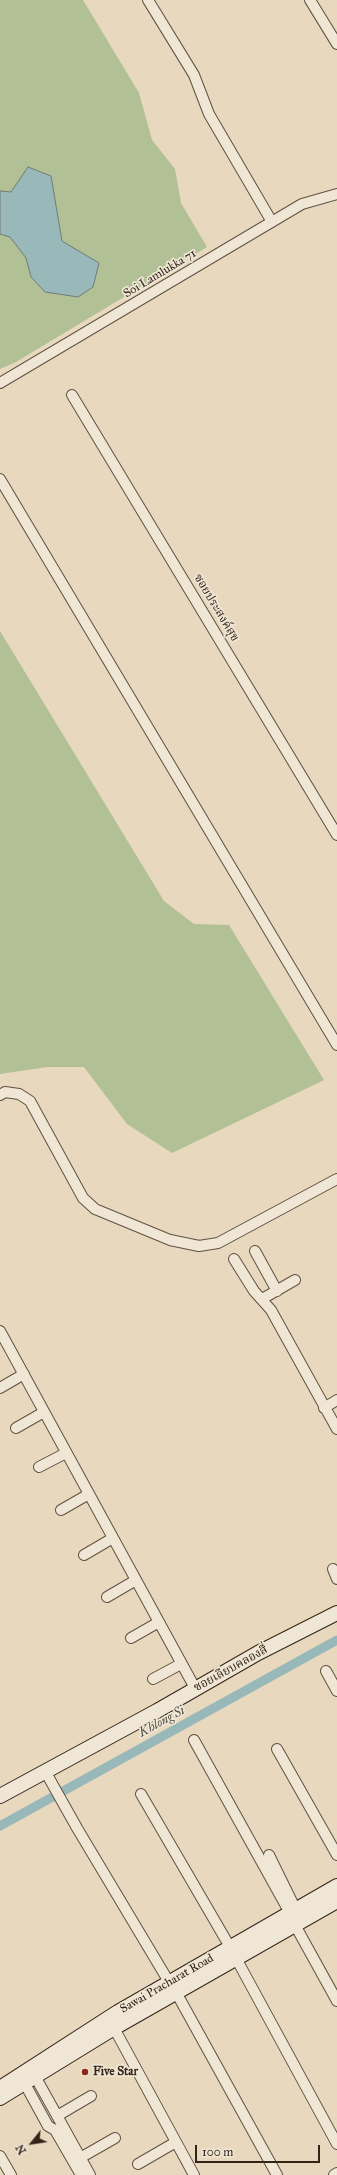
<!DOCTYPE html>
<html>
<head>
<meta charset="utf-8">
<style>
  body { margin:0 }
  #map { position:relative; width:337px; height:2175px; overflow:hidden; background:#e7d8be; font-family:"IM FELL Great Primer",serif }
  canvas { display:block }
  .north { position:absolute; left:12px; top:2123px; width:40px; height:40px; -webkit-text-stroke:3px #efe6d5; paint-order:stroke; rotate:240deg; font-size:11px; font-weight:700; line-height:16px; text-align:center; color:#332418 }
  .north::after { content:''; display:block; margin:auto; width:14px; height:18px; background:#332418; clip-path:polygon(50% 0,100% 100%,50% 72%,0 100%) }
  .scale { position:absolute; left:195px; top:2145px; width:125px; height:18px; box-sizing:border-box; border:2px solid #332418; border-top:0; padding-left:5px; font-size:12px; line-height:14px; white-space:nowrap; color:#332418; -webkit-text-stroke:3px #efe6d5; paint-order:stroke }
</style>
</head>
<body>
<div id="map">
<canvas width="337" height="2175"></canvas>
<div class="north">N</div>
<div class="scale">100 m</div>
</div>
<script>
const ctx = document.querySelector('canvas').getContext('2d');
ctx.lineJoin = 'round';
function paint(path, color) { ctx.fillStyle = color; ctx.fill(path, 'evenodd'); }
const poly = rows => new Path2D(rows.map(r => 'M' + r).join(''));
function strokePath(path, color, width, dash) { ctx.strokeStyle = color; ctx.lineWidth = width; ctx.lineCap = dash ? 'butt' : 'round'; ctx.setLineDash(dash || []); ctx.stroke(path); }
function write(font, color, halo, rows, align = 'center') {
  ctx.font = font + ' "IM FELL Great Primer","Noto Serif Thai",serif'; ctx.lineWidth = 3.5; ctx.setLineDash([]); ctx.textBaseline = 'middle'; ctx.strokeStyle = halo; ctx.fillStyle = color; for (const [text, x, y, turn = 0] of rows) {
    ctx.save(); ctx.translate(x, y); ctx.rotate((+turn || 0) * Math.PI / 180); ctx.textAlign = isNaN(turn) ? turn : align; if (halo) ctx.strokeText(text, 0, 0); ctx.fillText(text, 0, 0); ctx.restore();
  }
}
paint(poly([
  [0,0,83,0,139,93,152,140,175,169,181,203,207,247,16,362,0,369],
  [0,631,164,901,194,924,229,925,324,1080,172,1153,127,1124,84,1067,47,1067,0,1074]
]), '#b1c095');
const water = poly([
  [28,167,51,176,62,241,99,263,93,287,78,297,45,292,31,277,26,258,10,237,0,234,0,191,11,192,28,167]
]);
paint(water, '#98b8b9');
strokePath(water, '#707d79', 1);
strokePath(poly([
  [0,1826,337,1640]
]), '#98b8b9', 9);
const street = poly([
  [148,0,194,75,209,114,272,222],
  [310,0,337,44],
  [0,383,302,204,337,194],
  [72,395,337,835],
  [0,479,337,1045],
  [0,1095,5,1092,19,1094,30,1101,83,1198,95,1209,170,1240,199,1246,218,1243,337,1179],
  [255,1251,277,1291],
  [234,1259,254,1291,271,1310,337,1429],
  [262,1299,295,1280],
  [0,1331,195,1688],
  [0,1388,24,1374],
  [324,1408,337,1400],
  [16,1428,44,1412],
  [39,1467,66,1453],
  [61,1510,89,1494],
  [84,1555,113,1538],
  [333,1569,337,1579],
  [107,1597,136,1580],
  [131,1638,159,1622],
  [326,1671,337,1691],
  [153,1679,181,1664],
  [194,1740,290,1913],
  [277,1749,337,1855],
  [45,1771,77,1828,169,1982],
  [141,1794,230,1947],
  [269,1855,296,1910],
  [295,1925,337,2001],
  [237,1960,337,2144],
  [177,1994,277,2175],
  [114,2028,194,2175],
  [36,2078,90,2175],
  [25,2084,48,2126,55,2130,81,2175],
  [57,2116,91,2096],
  [0,2156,11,2175],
  [80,2158,115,2138],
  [138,2164,176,2142],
  [334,2175,337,2173]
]);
const secondary = poly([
  [0,1796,157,1711,258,1653,337,1613],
  [0,2088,118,2012,337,1886],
  [0,2098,114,2028,337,1901]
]);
strokePath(street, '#605142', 12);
strokePath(secondary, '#332418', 16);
strokePath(street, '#efe6d5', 10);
strokePath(secondary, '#efe6d5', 14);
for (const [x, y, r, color] of [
  [85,2072,4,"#8f2418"]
]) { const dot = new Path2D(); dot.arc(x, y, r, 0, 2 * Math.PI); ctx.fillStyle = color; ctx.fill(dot); strokePath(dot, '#efe6d5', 1.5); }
write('12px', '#332418', '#efe6d5', [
  ["Soi Lamlukka 71",160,274,-31],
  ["ซอยประสงค์สุข",216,608,59],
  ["ซอยเลียบคลองสี่",231,1669,-29],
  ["Sawai Pracharat Road",167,1984,-30]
]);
write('bold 12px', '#332418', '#efe6d5', [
  ["Five Star",93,2072]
], 'left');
write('italic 13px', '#515048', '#efe6d5', [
  ["Khlong Si",162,1722,-29]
]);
</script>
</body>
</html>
